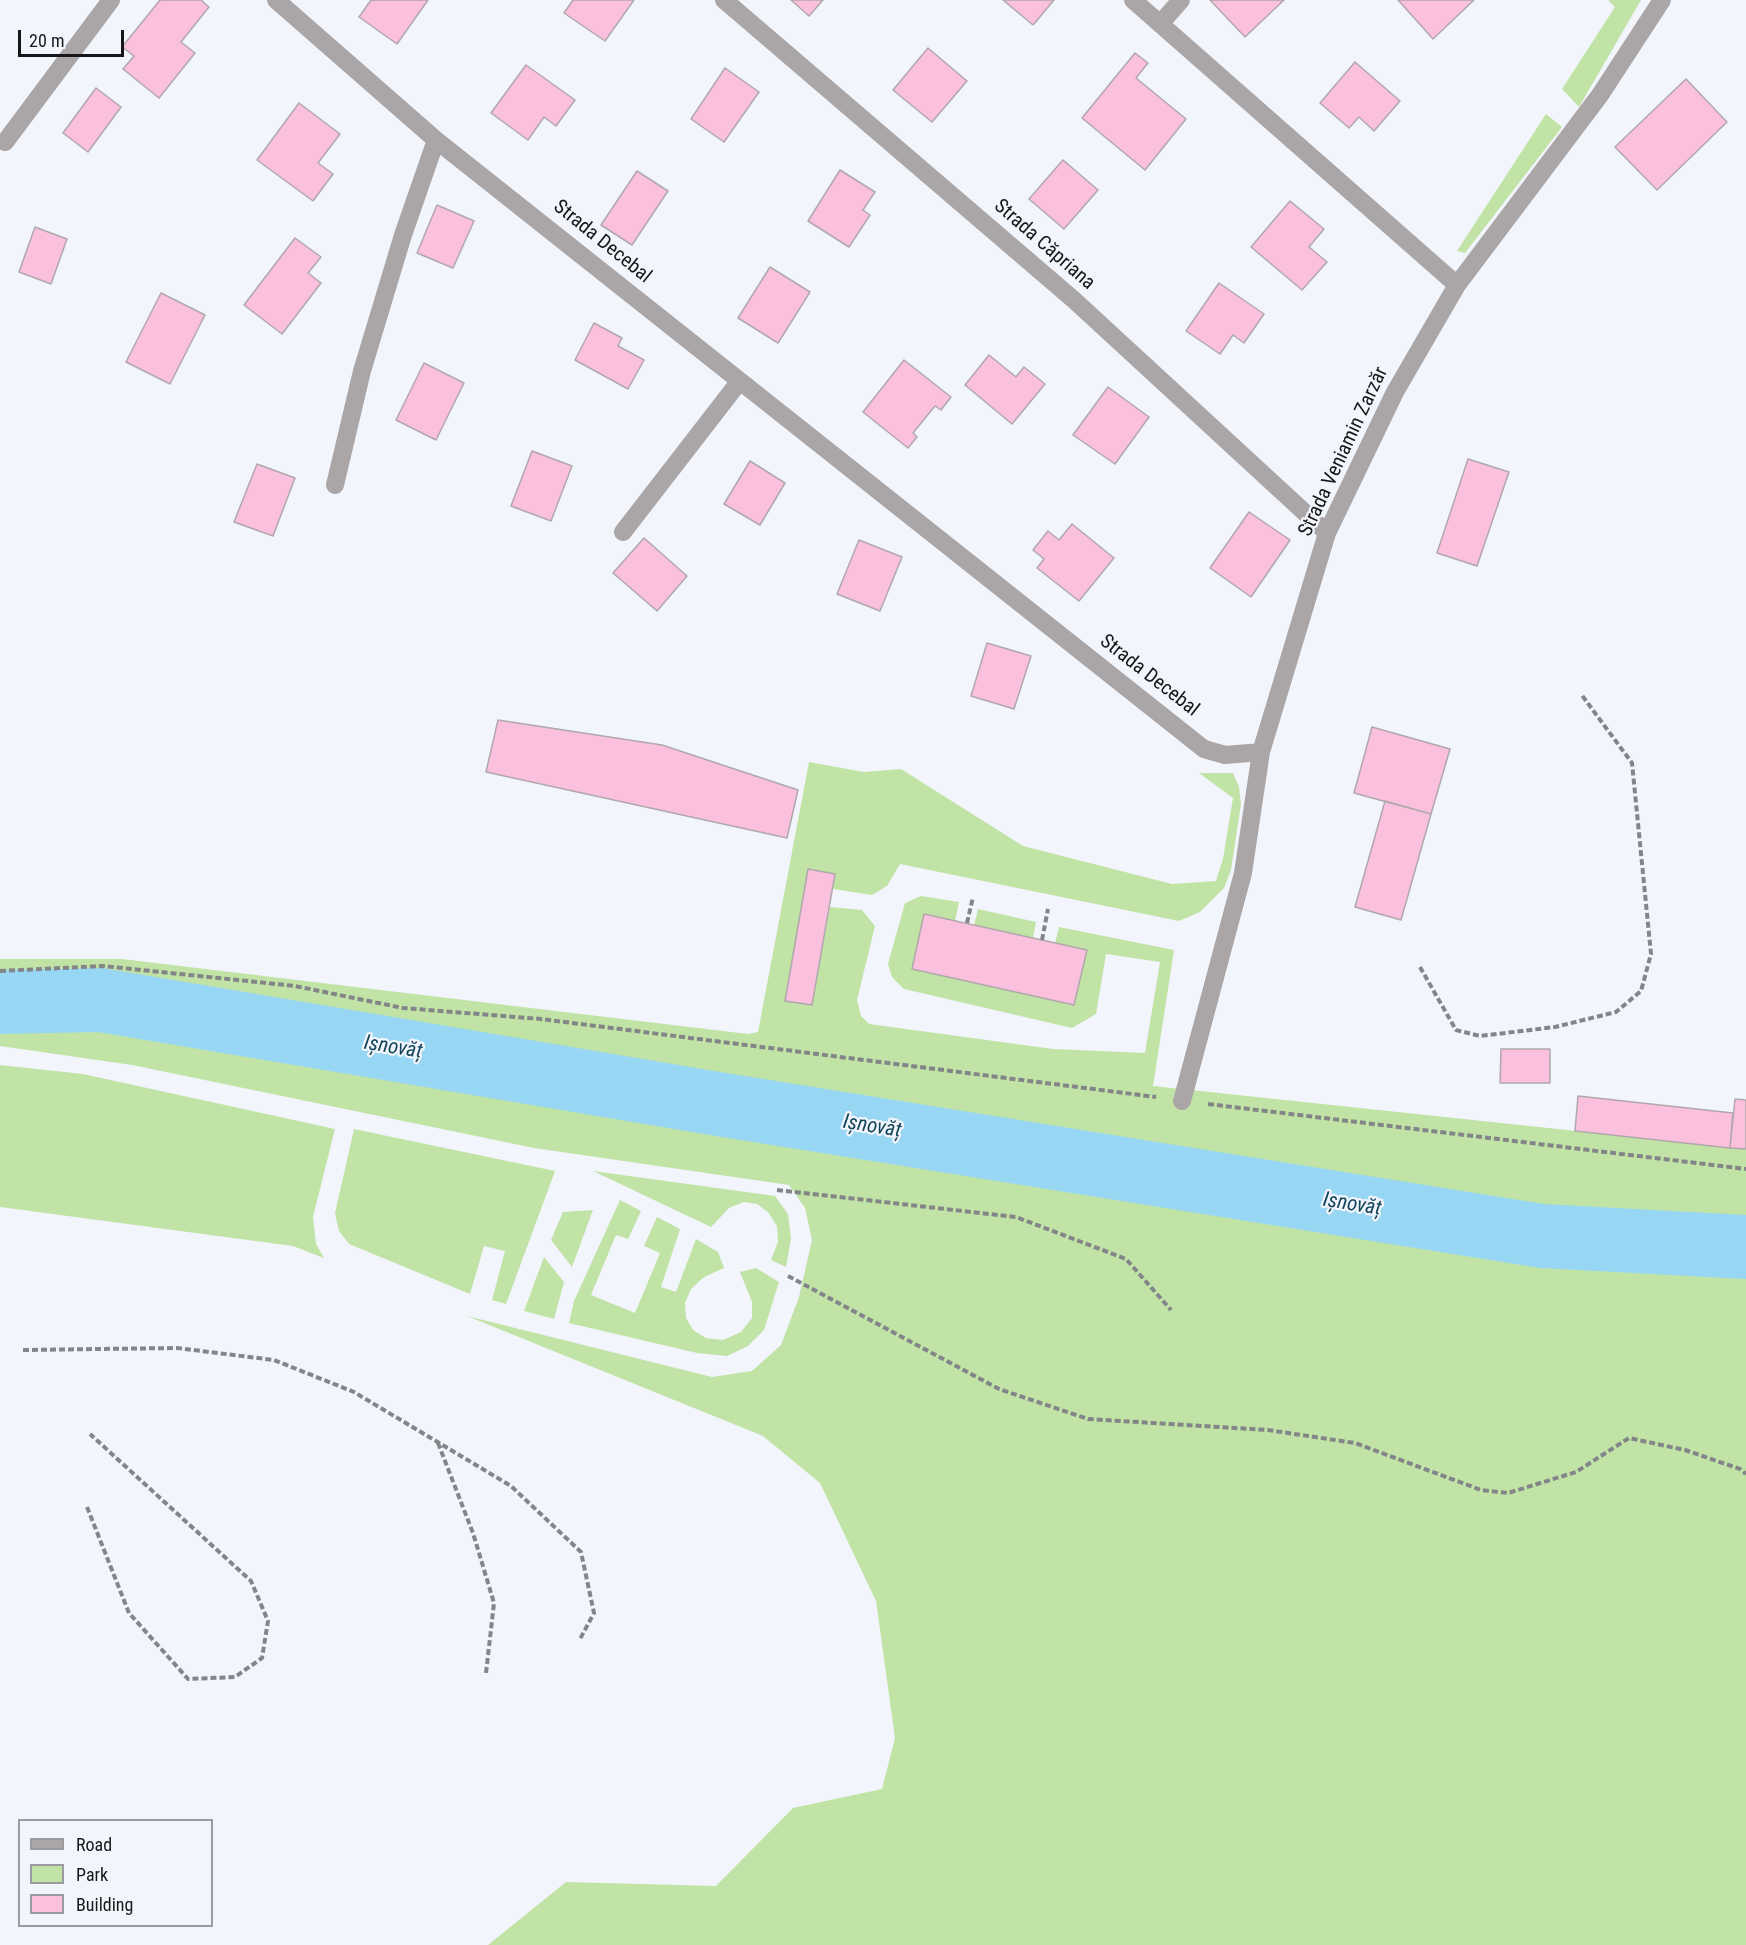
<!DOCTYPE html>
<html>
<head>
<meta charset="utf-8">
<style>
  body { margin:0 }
  #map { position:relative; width:1746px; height:1945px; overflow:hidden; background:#f2f5fc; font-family:"Roboto Condensed",sans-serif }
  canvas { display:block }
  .legend { position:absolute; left:18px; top:1819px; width:195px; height:108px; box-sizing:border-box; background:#f2f5fc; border:2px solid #9a9ca1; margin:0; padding:8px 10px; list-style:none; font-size:18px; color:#161719 }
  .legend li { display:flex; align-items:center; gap:12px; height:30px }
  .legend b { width:30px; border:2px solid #9a9ca1 }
  .scale { position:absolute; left:18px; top:30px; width:106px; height:27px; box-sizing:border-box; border:3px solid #161719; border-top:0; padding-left:8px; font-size:18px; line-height:21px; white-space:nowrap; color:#161719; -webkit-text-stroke:4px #f2f5fc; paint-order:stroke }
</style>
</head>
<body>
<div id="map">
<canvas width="1746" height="1945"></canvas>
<ul class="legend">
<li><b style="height:8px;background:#aaa5a6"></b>Road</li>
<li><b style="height:16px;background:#c1e3a5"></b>Park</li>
<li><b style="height:16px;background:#fac0dd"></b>Building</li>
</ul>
<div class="scale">20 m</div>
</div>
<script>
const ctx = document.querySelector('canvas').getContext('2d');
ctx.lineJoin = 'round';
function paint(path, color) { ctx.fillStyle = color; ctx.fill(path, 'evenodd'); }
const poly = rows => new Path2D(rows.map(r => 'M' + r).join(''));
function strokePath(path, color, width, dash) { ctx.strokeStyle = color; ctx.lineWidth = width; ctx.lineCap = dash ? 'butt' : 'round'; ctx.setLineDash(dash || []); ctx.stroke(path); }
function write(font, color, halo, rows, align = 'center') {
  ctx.font = font + ' "Roboto Condensed",sans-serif'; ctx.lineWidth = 4.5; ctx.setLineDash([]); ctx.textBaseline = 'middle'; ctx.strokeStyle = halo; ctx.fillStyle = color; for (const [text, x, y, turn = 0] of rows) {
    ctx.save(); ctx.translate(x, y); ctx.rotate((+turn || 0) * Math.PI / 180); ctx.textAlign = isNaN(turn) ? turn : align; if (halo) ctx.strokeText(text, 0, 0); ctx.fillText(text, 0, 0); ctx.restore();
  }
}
paint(poly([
  [1608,0,1641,0,1579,107,1562,89,1615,7],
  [1546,114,1562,127,1465,253,1457,251],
  [809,762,864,772,901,769,1023,846,1172,884,1216,881,1223,859,1233,798,1199,773,1233,773,1239,787,1241,804,1231,870,1224,888,1200,912,1179,921,900,864,887,886,872,895,833,889,835,874,809,869,785,1001,812,1005,830,907,862,910,875,926,857,1000,861,1016,869,1024,1053,1049,1145,1053,1160,962,1106,954,1096,1014,1072,1028,904,989,892,977,888,964,905,903,921,896,959,902,955,921,924,914,912,969,1073,1004,1086,950,1055,943,1059,927,1174,950,1153,1086,1746,1149,1746,1945,488,1945,566,1882,716,1886,793,1808,882,1789,895,1738,876,1601,820,1483,763,1436,467,1316,712,1377,752,1371,781,1345,799,1297,812,1240,805,1208,789,1185,534,1148,132,1065,0,1046,0,959,122,959,748,1034,758,1032],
  [978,909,1036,922,1033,938,974,925],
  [0,1065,83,1074,335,1129,313,1217,316,1244,324,1258,293,1246,0,1207],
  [354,1129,555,1171,506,1304,492,1300,505,1251,484,1246,470,1294,349,1244,339,1231,335,1213],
  [593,1171,775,1196,788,1214,791,1238,786,1267,771,1260,778,1242,777,1226,768,1212,757,1204,744,1202,729,1208,711,1227],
  [620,1200,641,1211,628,1239,616,1235,591,1295,635,1313,660,1253,644,1246,657,1217,680,1229,661,1287,676,1292,696,1239,718,1252,724,1268,704,1277,691,1289,685,1303,686,1318,693,1330,706,1338,723,1340,741,1332,752,1318,752,1302,740,1272,756,1268,779,1282,764,1330,748,1346,727,1356,697,1353,569,1323,574,1301],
  [593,1210,572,1267,551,1240,563,1212],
  [544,1257,564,1282,554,1319,524,1311]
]), '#c1e3a5');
strokePath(poly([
  [0,1002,100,1000,724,1105,1542,1236,1746,1247]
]), '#98d7f4', 64);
const building = poly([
  [160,0,201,0,209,7,181,42,195,53,159,98,123,69,134,56,122,47,160,0],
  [371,0,428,0,397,44,359,17,371,0],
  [573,0,634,0,605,41,564,13,573,0],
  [791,0,823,0,809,16,791,0],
  [1003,0,1054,0,1033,25,1003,0],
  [1210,0,1284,0,1245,37,1210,0],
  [1398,0,1474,0,1433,39,1398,0],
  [928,48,967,81,932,122,893,90,928,48],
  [1135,53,1148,63,1136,78,1186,119,1145,170,1082,118,1135,53],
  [1355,62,1400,101,1374,131,1359,117,1349,128,1320,103,1355,62],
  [526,65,575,100,556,126,544,117,528,140,491,113,526,65],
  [725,68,759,92,724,142,691,119,725,68],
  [1686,79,1727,122,1657,190,1615,147,1686,79],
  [96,88,121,107,88,152,63,133,96,88],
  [299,103,340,134,318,163,333,174,313,201,257,160,299,103],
  [1063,160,1098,190,1064,229,1029,199,1063,160],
  [840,170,875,192,863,210,870,215,849,247,808,221,840,170],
  [637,171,668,191,632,245,601,225,637,171],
  [1290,201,1324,229,1309,247,1327,262,1302,290,1251,247,1290,201],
  [437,205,474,221,453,268,417,253,437,205],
  [35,227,67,239,51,284,19,272,35,227],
  [295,238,321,257,308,273,321,283,282,334,244,305,295,238],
  [770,267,810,292,778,343,738,318,770,267],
  [1219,283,1264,314,1244,343,1233,335,1220,354,1186,331,1219,283],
  [161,293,205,315,170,384,126,362,161,293],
  [594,323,622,338,618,346,644,360,628,389,575,360,594,323],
  [989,355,1016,377,1024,367,1045,384,1012,424,965,385,989,355],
  [904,360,951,397,941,410,935,406,913,433,917,437,908,448,863,412,904,360],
  [424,363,464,383,436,440,396,420,424,363],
  [1108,387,1149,417,1115,464,1073,435,1108,387],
  [532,451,572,466,551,521,511,506,532,451],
  [1468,459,1509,472,1477,566,1437,553,1468,459],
  [750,461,785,483,760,525,724,504,750,461],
  [257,464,295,478,273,536,234,522,257,464],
  [1249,512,1290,540,1251,597,1210,568,1249,512],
  [1072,524,1114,558,1079,601,1037,568,1044,559,1033,550,1048,531,1059,540,1072,524],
  [644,538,687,576,657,611,613,573,644,538],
  [859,540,902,557,880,611,837,594,859,540],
  [987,643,1031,656,1014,709,971,696,987,643],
  [498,720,662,745,798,790,787,838,486,772,498,720],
  [1372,727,1450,749,1431,814,1354,793,1372,727],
  [1385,801,1431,814,1401,920,1355,907,1385,801],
  [808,869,835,874,812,1005,785,1001,808,869],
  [924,914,1087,950,1074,1005,912,969,924,914],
  [1501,1049,1550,1049,1550,1083,1500,1083,1501,1049],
  [1578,1096,1733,1113,1730,1148,1575,1131,1578,1096],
  [1735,1099,1746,1100,1746,1149,1730,1148,1735,1099]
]);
paint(building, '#fac0dd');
strokePath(building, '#b0a8ab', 1.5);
strokePath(poly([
  [967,923,973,897],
  [1042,940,1048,909],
  [1420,967,1456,1030,1480,1036,1555,1027,1616,1012,1641,991,1651,954,1632,763,1581,694],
  [0,971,103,966,295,986,403,1008,541,1019,1156,1097],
  [1208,1104,1746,1169],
  [777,1190,1016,1217,1126,1259,1171,1310],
  [788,1276,999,1389,1088,1419,1268,1430,1355,1443,1481,1490,1508,1493,1576,1472,1629,1438,1685,1450,1740,1469,1746,1474],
  [23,1350,177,1348,274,1360,354,1392,511,1486,581,1552,594,1613,580,1639],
  [438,1443,473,1533,494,1603,486,1673],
  [87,1507,129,1613,188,1679,235,1677,262,1658,268,1621,251,1581,90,1434]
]), '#838589', 4, [6, 3]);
strokePath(poly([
  [276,0,436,140,1204,749,1225,755,1261,752],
  [724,0,1074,300,1327,533],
  [1133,0,1457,285],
  [1160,24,1181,0],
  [5,142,111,0],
  [335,485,362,371,403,235,436,140],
  [623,532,739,382],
  [1182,1101,1243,873,1261,752,1327,533,1395,392,1457,285,1600,95,1662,0]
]), '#aaa5a6', 18);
write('20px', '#161719', '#f2f5fc', [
  ["Strada Decebal",602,242,39],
  ["Strada Căpriana",1044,245,41],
  ["Strada Veniamin Zarzăr",1344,452,-65],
  ["Strada Decebal",1149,676,38]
]);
write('italic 21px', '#114458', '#f2f5fc', [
  ["Ișnovăț",393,1048,9],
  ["Ișnovăț",872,1127,9],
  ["Ișnovăț",1352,1205,9]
]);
</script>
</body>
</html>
